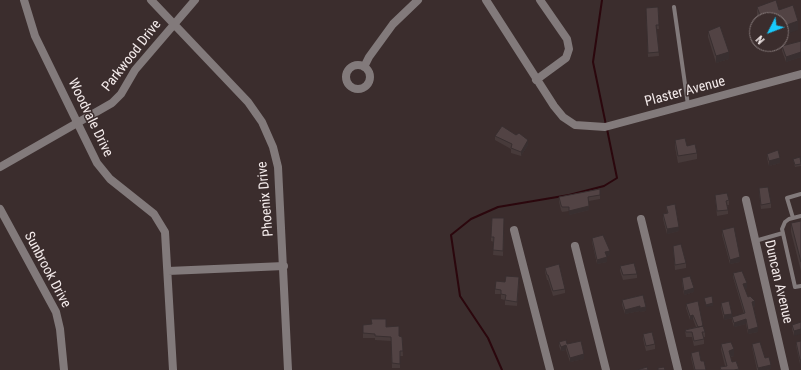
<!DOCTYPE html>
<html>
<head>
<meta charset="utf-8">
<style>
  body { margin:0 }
  #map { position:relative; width:801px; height:370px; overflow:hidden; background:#3b2d2d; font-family:"Roboto Condensed",sans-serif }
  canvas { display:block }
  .north { position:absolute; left:749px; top:12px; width:40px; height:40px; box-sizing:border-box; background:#3b2d2d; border:1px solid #857979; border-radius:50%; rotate:228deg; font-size:11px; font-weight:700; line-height:16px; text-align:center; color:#f4ebeb }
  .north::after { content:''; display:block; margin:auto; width:14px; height:18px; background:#18cafc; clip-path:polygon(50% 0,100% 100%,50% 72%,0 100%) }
</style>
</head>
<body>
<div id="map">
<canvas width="801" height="370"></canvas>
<div class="north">N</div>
</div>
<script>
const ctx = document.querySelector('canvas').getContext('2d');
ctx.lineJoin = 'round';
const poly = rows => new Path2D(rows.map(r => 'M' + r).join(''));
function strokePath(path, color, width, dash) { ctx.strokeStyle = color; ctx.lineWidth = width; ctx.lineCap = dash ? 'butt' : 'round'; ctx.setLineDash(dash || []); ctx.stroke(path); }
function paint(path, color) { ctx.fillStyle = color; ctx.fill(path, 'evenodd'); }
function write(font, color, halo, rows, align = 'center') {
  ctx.font = font + ' "Roboto Condensed",sans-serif'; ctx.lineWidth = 3; ctx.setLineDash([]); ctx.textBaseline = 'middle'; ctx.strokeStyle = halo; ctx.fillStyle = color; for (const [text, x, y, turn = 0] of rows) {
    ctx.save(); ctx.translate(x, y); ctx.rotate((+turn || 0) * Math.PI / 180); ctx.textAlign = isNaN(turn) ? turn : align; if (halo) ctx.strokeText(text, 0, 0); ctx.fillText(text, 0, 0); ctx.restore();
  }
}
strokePath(poly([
  [602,0,593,62,606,125],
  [502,370,488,338,460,296,451,235,471,219,498,207,569,195,604,186,617,178,607,129]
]), '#2b070d', 2);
strokePath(poly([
  [674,7,688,105],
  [801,216,789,219,785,222,782,229,795,287,801,286],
  [793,218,787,198,801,194],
  [755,241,783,233]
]), '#827a7b', 4);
strokePath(poly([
  [24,0,35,36,97,163,110,179,154,214,165,232,173,370],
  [151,0,248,102,262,122,273,147,278,167,288,370],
  [486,0,554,106,563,117,575,125,605,127,801,74],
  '346 77a12 12 0 1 1 24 0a12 12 0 1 1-24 0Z',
  [364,67,369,57,393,24,418,0],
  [536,80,566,58,569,49,567,39,540,0],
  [0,167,112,103,121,94,135,70,195,0],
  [746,200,785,370],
  [0,209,56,312,60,329,64,370],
  [641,219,678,370],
  [514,230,550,370],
  [575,246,606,370],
  [168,271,284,266]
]), '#827a7b', 8);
paint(poly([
  [658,7,659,29,657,29,659,56,648,57,646,8],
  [757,7,779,10,798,30,781,20,759,20,757,16],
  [708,31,729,59,716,63,708,37],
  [801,41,801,57,786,62,782,51,782,46],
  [495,136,528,145,521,156,511,153,511,149,495,140],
  [675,140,687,146,697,153,697,159,678,163,675,147],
  [767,154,780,163,769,166,767,158],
  [793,159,801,159,801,166,795,167],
  [759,188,771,203,771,208,761,209,759,192],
  [600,195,600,199,589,201,589,210,569,215,569,211,562,212,561,210,559,202,559,197],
  [715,195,729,200,729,205,727,205,728,210,728,214,717,216],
  [666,206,679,231,667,234,663,219,663,214,667,213],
  [504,218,503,256,493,255,494,242,491,241,491,237],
  [801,221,801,271,791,232,791,223],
  [722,230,740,262,730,264,722,235],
  [592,238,610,255,607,256,607,262,597,264,592,242],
  [673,246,686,263,686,268,675,270],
  [620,266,637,274,637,278,623,280,620,271],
  [545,268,565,289,565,293,553,296,548,280,547,280,545,272],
  [733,273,747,288,744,289,748,297,755,306,753,307,758,332,748,334,746,324,734,327,732,321,732,317,744,314,733,277],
  [682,278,694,292,684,295,682,283],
  [505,282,519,282,517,306,505,305,505,300,501,299,501,294,495,294,495,289],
  [643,295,646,311,640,312,640,311,625,314,622,305,622,300],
  [721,303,732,318,724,320,721,308],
  [686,304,703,326,705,332,705,337,704,337,704,344,694,346,692,337,686,337,685,330,696,327,693,319,690,320,686,308],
  [801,322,794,336,792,329,792,325],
  [363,325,386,327,399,336,402,337,403,356,400,356,400,368,392,368,391,341,375,340,375,338,363,338],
  [643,334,655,344,655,349,646,351,643,339],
  [801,341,801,364,800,364,796,346,796,342],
  [559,342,567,344,584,359,570,362,566,350,561,351,559,346],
  [721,344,734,356,731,357,732,362,739,370,720,370,720,367,725,366,721,350],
  [752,344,765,358,771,369,766,370,757,370,752,347],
  [691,353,701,361,706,370,694,370,691,358]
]), '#473a3a');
paint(poly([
  [798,21,798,30,781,36,781,27],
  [729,52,729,59,716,63,716,56],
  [801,52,801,57,786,62,786,57],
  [528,140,528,145,521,156,521,152],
  [780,158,780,163,769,166,769,161],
  [589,206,589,210,569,215,569,211],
  [679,227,679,231,667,234,667,229],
  [610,251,610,255,605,257,605,252],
  [607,257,607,262,597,264,597,260],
  [740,257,740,262,730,264,730,260],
  [747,283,747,288,743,289,743,284],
  [694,288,694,292,684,295,684,291],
  [755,301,755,306,752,307,752,302],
  [713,303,713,306,706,307,706,305],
  [640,306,640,311,625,314,625,310],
  [646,307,646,311,640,312,640,308],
  [732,314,732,318,724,320,724,315],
  [693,315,693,319,690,320,690,316],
  [746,319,746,324,734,327,734,323],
  [758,327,758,332,748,334,748,330],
  [801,329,801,334,794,336,794,331],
  [566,345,566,350,561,351,561,347],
  [734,349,734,356,729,357,729,351],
  [584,354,584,359,570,362,570,358],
  [801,359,801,364,800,364,800,360],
  [771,365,771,369,766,370,758,370,758,368]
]), '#392f30');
const building = poly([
  [776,0,779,10,793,5,798,21,781,27,781,20,762,20,757,7,776,0],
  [658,7,659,25,656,25,659,52,648,53,646,8,658,7],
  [720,26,729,52,716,56,708,31,720,26],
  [801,41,801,52,786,57,782,46,801,41],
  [502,126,516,135,519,133,528,140,521,152,511,148,512,144,495,136,502,126],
  [685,138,687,146,695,144,697,153,678,156,675,140,685,138],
  [778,150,780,158,769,161,767,154,778,150],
  [800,157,801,164,795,165,793,159,800,157],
  [768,187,771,203,761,205,759,188,768,187],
  [600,189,600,195,588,197,589,206,569,211,569,207,562,207,561,205,559,197,600,189],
  [727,193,729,200,726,201,728,210,717,211,715,195,727,193],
  [675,204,679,227,667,229,663,214,668,213,666,206,675,204],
  [492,218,504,218,503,251,493,250,494,237,491,237,492,218],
  [801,221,801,262,791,223,801,221],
  [734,227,740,257,730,260,722,230,734,227],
  [603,235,610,251,605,252,607,257,597,260,592,238,603,235],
  [681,244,686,263,675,265,673,246,681,244],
  [634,263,637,274,623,275,620,266,634,263],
  [559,264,565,289,553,291,548,275,547,275,545,268,559,264],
  [742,271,747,283,743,284,748,297,750,296,755,301,752,302,758,327,748,330,746,319,734,323,732,317,745,313,733,273,742,271],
  [506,276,519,277,517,302,505,300,506,295,501,294,501,290,495,289,496,281,505,282,506,276],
  [690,276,694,288,684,291,682,278,690,276],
  [643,295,646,307,640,308,640,306,625,310,622,300,643,295],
  [712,296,713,303,706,305,704,298,712,296],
  [698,301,703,326,698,327,693,315,690,316,686,304,698,301],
  [729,301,732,314,724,315,721,303,729,301],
  [371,319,386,319,386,327,399,326,399,336,402,337,403,351,400,351,400,364,392,363,391,337,375,336,375,334,363,333,363,325,372,324,371,319],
  [801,322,801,329,794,331,792,325,801,322],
  [703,326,705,332,702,332,704,339,694,341,692,332,686,332,685,330,703,326],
  [652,332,655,344,646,346,643,334,652,332],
  [566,340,567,344,581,341,584,354,570,358,566,345,561,347,559,342,566,340],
  [801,341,801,359,800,360,796,342,801,341],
  [731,342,734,349,729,351,732,362,736,361,739,369,734,370,721,370,720,367,727,366,721,344,731,342],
  [760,342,765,358,769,357,771,365,758,368,752,344,760,342],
  [699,351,701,361,704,361,706,370,695,370,691,353,699,351],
  [647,367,648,370,637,370,647,367],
  [664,367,665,370,658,370,658,368,664,367]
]);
paint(building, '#524344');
strokePath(building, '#392f30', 1);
write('14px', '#f4ebeb', '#3b2d2d', [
  ["Parkwood Drive",132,56,-52],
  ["Plaster Avenue",685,92,-15],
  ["Woodvale Drive",90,118,64],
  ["Phoenix Drive",266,199,-95],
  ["Sunbrook Drive",47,270,62],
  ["Duncan Avenue",778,282,77]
]);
</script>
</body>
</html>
